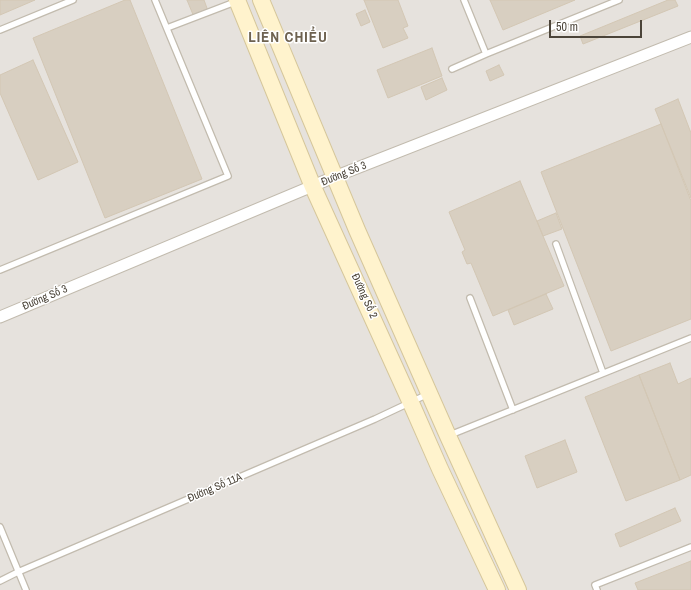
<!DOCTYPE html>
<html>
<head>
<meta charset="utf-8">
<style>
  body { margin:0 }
  #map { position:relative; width:691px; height:590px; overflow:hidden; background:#f6f3ec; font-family:"Archivo Narrow",sans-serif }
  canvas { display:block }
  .scale { position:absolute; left:549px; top:20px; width:93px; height:18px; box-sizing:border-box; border:2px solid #4b4439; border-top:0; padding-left:5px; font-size:12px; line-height:14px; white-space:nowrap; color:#4b4439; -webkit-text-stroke:3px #fff; paint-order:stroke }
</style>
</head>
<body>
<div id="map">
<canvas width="691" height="590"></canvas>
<div class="scale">50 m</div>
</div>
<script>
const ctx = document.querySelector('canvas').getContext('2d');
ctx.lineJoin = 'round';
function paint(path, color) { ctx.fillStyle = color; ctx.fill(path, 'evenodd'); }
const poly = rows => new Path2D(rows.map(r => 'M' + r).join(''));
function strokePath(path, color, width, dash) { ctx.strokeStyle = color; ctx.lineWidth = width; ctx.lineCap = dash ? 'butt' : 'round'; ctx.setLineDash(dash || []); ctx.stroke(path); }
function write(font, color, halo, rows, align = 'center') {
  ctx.font = font + ' "Archivo Narrow",sans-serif'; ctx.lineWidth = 3; ctx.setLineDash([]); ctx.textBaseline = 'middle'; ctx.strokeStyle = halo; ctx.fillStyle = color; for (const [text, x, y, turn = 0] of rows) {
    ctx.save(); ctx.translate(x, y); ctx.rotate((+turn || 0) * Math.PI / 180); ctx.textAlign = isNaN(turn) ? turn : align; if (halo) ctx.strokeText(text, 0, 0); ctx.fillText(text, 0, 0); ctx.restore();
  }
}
paint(poly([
  [0,0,691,0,691,590,0,590]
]), '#e6e2dd');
const building = poly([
  [0,0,35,0,0,15,0,0],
  [125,0,130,0,202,179,105,218,33,38,125,0],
  [187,0,204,0,208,11,194,17,187,0],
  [364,0,398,0,408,26,403,28,408,38,383,48,364,0],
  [490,0,575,0,503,30,490,0],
  [668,0,675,0,678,6,583,44,580,36,668,0],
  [365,10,370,22,361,26,356,14,365,10],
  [432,48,442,76,388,98,377,70,432,48],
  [33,60,78,162,38,180,0,93,0,75,33,60],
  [499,65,504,75,490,81,486,71,499,65],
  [442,78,447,90,426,100,421,87,442,78],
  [678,99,691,133,691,198,655,109,678,99],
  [661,124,691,201,691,319,611,351,541,172,661,124],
  [520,181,564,286,493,316,471,263,467,264,462,252,465,250,449,212,520,181],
  [556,213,562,229,543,236,537,221,556,213],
  [546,294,553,309,514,325,508,310,546,294],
  [670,363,678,384,691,378,691,475,680,480,639,375,670,363],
  [639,375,680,480,626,501,585,397,639,375],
  [565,440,577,472,537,488,525,456,565,440],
  [675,508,681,521,620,547,615,534,675,508],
  [691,561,691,590,638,590,635,583,691,561]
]);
paint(building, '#d8cfc1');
strokePath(building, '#d3c7b4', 1);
const lane = poly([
  [464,0,486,54],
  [167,28,235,2],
  [0,30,73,0],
  [452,69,486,54,619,0],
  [556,244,603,373],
  [0,270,228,176,155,0],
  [470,298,513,410],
  [450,435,691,338],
  [0,527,26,590],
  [0,581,18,572,375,419,428,394],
  [597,590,595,585,691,547]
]);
const street = poly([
  [0,317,334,177,691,37]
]);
const secondary = poly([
  [237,0,313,187,411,403,440,469,497,590],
  [261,0,357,230,448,436,518,590]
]);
strokePath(lane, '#c2bbae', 8);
strokePath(street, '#c2bbae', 13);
strokePath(secondary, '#d6c79b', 18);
strokePath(lane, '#fff', 5.5);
strokePath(street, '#fff', 11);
strokePath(secondary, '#fff3cd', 16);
write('11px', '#4b4439', '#fff', [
  ["Đường Số 3",344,174,-22],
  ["Đường Số 2",364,296,66],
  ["Đường Số 3",45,298,-23],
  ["Đường Số 11A",215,488,-23]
]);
ctx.letterSpacing = '1px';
write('bold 15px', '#6e6250', '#fff', [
  ["LIÊN CHIỂU",288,38]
]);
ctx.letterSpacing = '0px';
</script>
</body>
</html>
